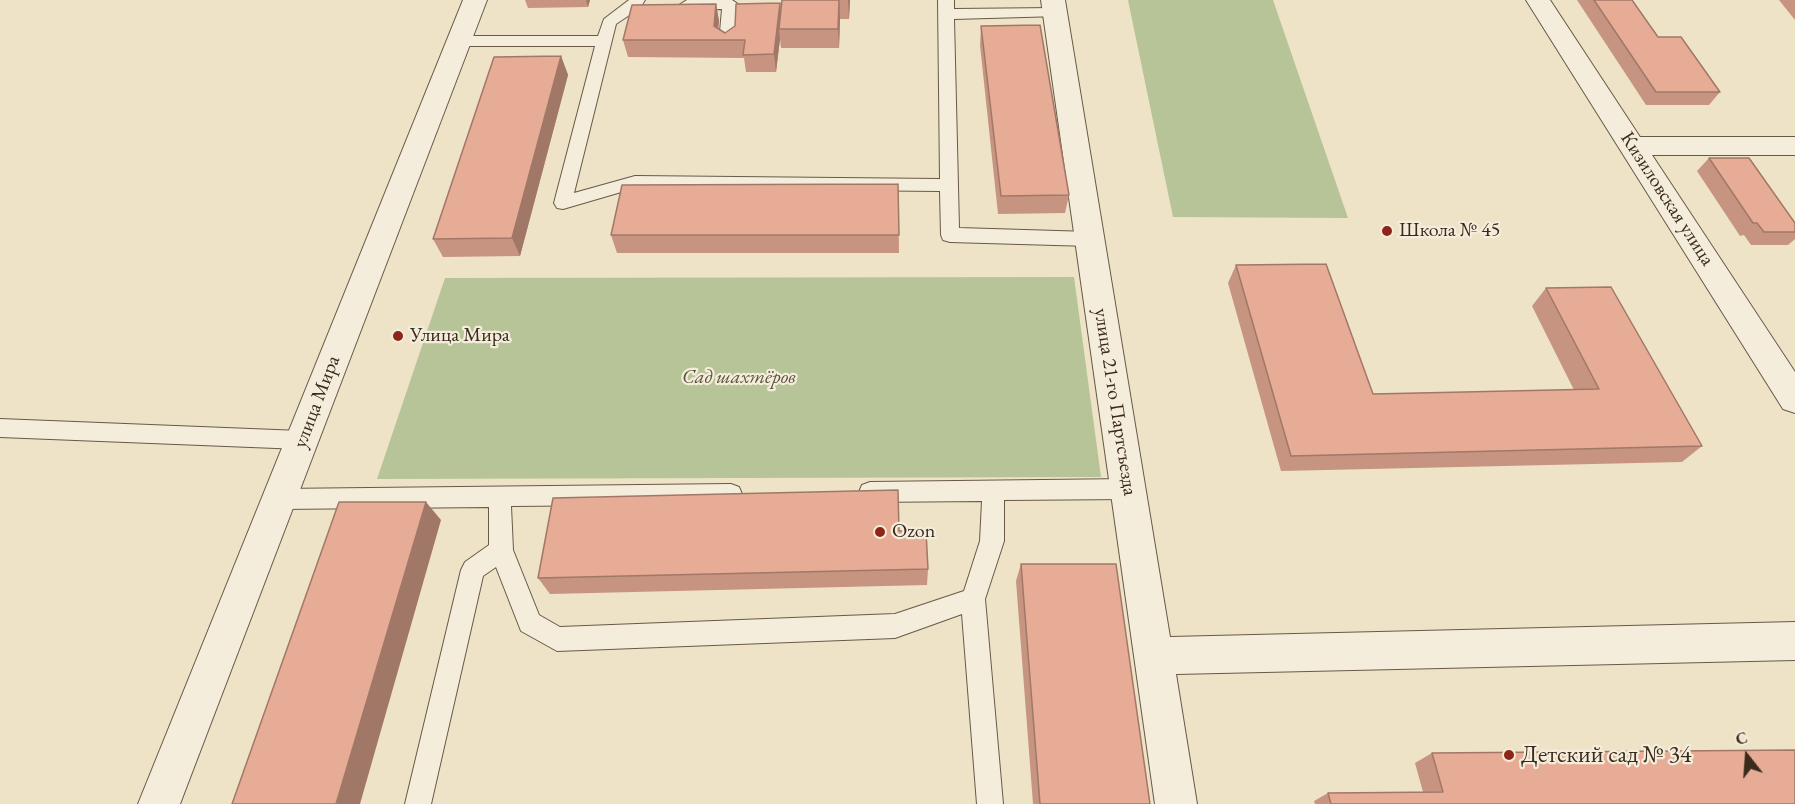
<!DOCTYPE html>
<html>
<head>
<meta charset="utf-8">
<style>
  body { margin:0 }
  #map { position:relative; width:1795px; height:804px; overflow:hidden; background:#eee3c7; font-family:"EB Garamond",serif }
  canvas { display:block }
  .north { position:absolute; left:1717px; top:726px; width:60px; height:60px; -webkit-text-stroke:4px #f4eddb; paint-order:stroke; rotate:343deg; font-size:16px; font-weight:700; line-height:24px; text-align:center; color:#3b2b1c }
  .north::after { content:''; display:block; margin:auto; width:21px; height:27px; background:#3b2b1c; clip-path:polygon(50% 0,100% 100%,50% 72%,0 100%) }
</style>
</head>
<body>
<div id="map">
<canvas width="1795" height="804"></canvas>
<div class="north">С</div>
</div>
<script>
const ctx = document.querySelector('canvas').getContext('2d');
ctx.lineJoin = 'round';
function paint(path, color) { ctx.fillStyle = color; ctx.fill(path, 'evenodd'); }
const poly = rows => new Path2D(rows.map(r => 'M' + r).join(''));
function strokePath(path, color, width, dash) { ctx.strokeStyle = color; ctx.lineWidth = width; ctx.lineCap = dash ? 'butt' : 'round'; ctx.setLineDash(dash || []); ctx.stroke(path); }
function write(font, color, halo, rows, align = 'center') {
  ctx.font = font + ' "EB Garamond",serif'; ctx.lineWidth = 4.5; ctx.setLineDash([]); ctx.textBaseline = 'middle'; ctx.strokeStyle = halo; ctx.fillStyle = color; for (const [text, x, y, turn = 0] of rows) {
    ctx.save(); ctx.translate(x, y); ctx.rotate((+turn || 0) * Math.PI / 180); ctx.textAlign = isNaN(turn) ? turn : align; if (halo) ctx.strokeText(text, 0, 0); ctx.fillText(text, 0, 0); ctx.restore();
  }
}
paint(poly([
  [1128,0,1273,0,1348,218,1173,217],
  [1074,277,1101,477,377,479,445,278]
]), '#b7c497');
const service = poly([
  [629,0,645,0,640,8,616,24,574,193,635,176,940,179,938,0,954,0,954,9,1055,8,1063,13,1060,16,954,19,959,228,1090,232,1097,234,1099,239,1097,244,1090,246,950,242,943,240,941,235,940,191,635,188,563,209,557,208,554,203,595,46,459,46,451,41,459,36,598,36,604,19,629,0],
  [705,0,732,0,738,4,733,46,727,48,719,43,722,9,687,10,679,5,687,0,705,0],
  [0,419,301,431,309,434,312,440,309,446,301,449,0,437,0,419],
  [1129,479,1137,482,1140,489,1137,496,1129,499,1004,500,1004,541,985,599,1003,804,977,804,962,614,895,638,557,651,521,631,496,567,483,576,431,804,405,804,461,570,465,562,489,545,489,507,279,509,271,506,268,499,271,492,279,489,731,484,739,487,742,494,739,501,731,504,511,506,513,550,539,615,560,627,895,614,964,591,980,541,982,501,870,502,862,499,859,492,862,485,870,482,1129,479]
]);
const minor = poly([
  [1041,0,1065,0,1170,637,1795,622,1795,660,1176,674,1197,804,1155,804,1041,0],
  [1526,0,1550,0,1640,137,1795,137,1795,155,1652,155,1795,372,1795,413,1783,409,1526,0]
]);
const tertiary = poly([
  [463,0,487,0,180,804,138,804,463,0]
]);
strokePath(service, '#685947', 2);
strokePath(minor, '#685947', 2);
strokePath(tertiary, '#685947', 2);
paint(service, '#f4eddb');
paint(minor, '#f4eddb');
paint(tertiary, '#f4eddb');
paint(poly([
  [525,0,590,0,588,7,528,8],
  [782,0,850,0,849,19,840,19,839,48,781,48,780,39,776,72,746,72,744,58,628,57,623,40,716,4,719,21,718,28,725,33,781,10],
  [1577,0,1632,0,1658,37,1720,92,1709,105,1646,105],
  [1779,0,1795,0,1795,20],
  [981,26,1069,195,1065,213,998,214,980,45],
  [561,56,568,75,520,256,443,257,433,239],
  [1709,158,1795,223,1795,239,1788,245,1751,245,1744,235,1740,236,1697,171],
  [898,184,899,253,617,253,611,235],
  [1236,265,1373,394,1574,390,1532,306,1546,288,1702,446,1682,462,1281,471,1228,283],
  [899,531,928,569,927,585,550,594,538,578],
  [1021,564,1150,804,1033,804,1016,581],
  [1432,753,1795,804,1315,804,1314,801,1328,793,1423,792,1415,763]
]), '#c69480');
paint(poly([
  [586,0,590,0,588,7],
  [839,0,840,19,839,48,838,29],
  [848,0,850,0,849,19],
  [780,3,782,21,779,29,780,39,776,72,774,54],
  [716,4,719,21,717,40,714,26],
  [561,56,568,75,520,256,512,238],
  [426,502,441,520,360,804,336,804]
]), '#a17868');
const building = poly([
  [782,0,839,0,838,29,779,29,782,0],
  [1594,0,1632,0,1658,37,1681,37,1720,92,1656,92,1594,0],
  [780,3,774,54,743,55,745,40,623,40,632,5,716,4,714,26,725,33,735,26,736,4,780,3],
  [1040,25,1069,195,1001,196,981,26,1040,25],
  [561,56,512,238,433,239,494,57,561,56],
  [1709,158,1749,158,1795,223,1795,232,1764,232,1757,223,1753,223,1709,158],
  [898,184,899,235,611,235,622,185,898,184],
  [1326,264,1373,394,1599,389,1546,288,1611,287,1702,446,1291,456,1236,265,1326,264],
  [898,490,899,531,926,531,928,569,538,578,553,498,898,490],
  [339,502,426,502,336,804,232,804,339,502],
  [1021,564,1116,564,1150,804,1040,804,1021,564],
  [1795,750,1795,804,1331,804,1328,793,1443,792,1432,753,1795,750]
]);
paint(building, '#e6ac95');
strokePath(building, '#a17868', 1.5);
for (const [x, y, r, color] of [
  [1387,231,6,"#8f2418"],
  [398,336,6,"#8f2418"],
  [880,532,6,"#8f2418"],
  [1509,755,6,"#8f2418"]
]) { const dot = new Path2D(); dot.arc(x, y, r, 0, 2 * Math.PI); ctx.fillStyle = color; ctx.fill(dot); strokePath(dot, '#f4eddb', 2); }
write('20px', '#3b2b1c', '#f4eddb', [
  ["Кизиловская улица",1667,199,57],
  ["улица Мира",317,402,-69],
  ["улица 21-го Партсъезда",1115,402,81]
]);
write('20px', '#3b2b1c', '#f4eddb', [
  ["Школа № 45",1399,231],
  ["Улица Мира",410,336],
  ["Ozon",892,532]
], 'left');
write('italic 20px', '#5a513b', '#f4eddb', [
  ["Сад шахтёров",739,378]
]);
write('24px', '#3b2b1c', '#f4eddb', [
  ["Детский сад № 34",1521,755]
], 'left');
</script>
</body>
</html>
